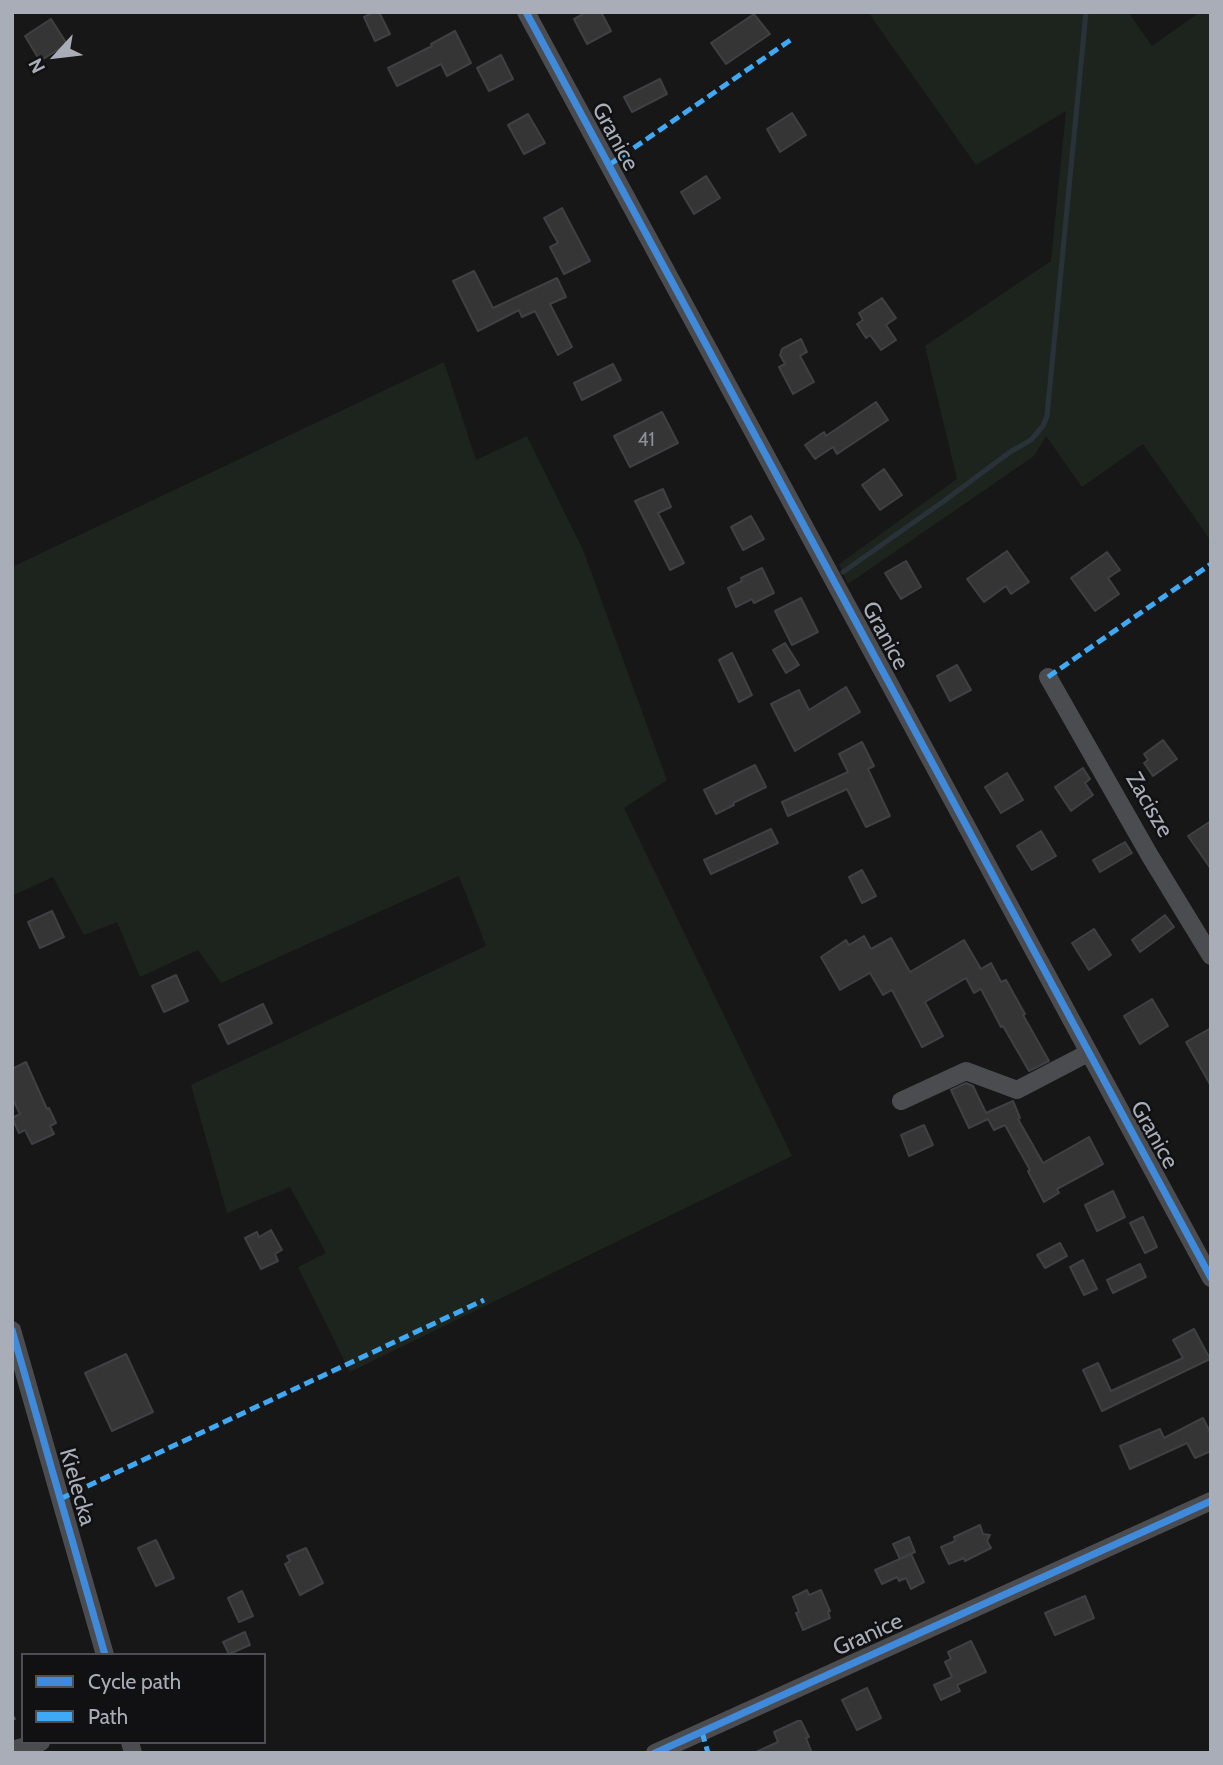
<!DOCTYPE html>
<html>
<head>
<meta charset="utf-8">
<style>
  body { margin:0 }
  #map { position:relative; width:1223px; height:1765px; overflow:hidden; background:#171717; font-family:Cabin,sans-serif }
  canvas { display:block }
  .frame { position:absolute; inset:0; border:14px solid #a8adb8; pointer-events:none }
  .legend { position:absolute; left:21px; top:1653px; width:245px; height:91px; box-sizing:border-box; background:#111113; border:2px solid #4d4f55; margin:0; padding:9px 12px; list-style:none; font-size:21px; color:#a8adb8 }
  .legend li { display:flex; align-items:center; gap:14px; height:35px }
  .legend b { width:35px; border:2px solid #4d4f55 }
  .north { position:absolute; left:21px; top:21px; width:70px; height:70px; -webkit-text-stroke:5px #111113; paint-order:stroke; rotate:243deg; font-size:19px; font-weight:700; line-height:28px; text-align:center; color:#a8adb8 }
  .north::after { content:''; display:block; margin:auto; width:24px; height:32px; background:#a8adb8; clip-path:polygon(50% 0,100% 100%,50% 72%,0 100%) }
</style>
</head>
<body>
<div id="map">
<canvas width="1223" height="1765"></canvas>
<div class="frame"></div>
<ul class="legend">
<li><b style="height:9px;background:#408adc"></b>Cycle path</li>
<li><b style="height:9px;background:#3fa9f5"></b>Path</li>
</ul>
<div class="north">N</div>
</div>
<script>
const ctx = document.querySelector('canvas').getContext('2d');
ctx.lineJoin = 'round';
function paint(path, color) { ctx.fillStyle = color; ctx.fill(path, 'evenodd'); }
const poly = rows => new Path2D(rows.map(r => 'M' + r).join(''));
function strokePath(path, color, width, dash) { ctx.strokeStyle = color; ctx.lineWidth = width; ctx.lineCap = dash ? 'butt' : 'round'; ctx.setLineDash(dash || []); ctx.stroke(path); }
function write(font, color, halo, rows, align = 'center') {
  ctx.font = font + ' Cabin,sans-serif'; ctx.lineWidth = 5; ctx.setLineDash([]); ctx.textBaseline = 'middle'; ctx.strokeStyle = halo; ctx.fillStyle = color; for (const [text, x, y, turn = 0] of rows) {
    ctx.save(); ctx.translate(x, y); ctx.rotate((+turn || 0) * Math.PI / 180); ctx.textAlign = isNaN(turn) ? turn : align; if (halo) ctx.strokeText(text, 0, 0); ctx.fillText(text, 0, 0); ctx.restore();
  }
}
paint(poly([
  [868,12,1128,12,1152,46,1200,12,1211,12,1211,541,1143,444,1082,487,1046,436,1034,456,848,584,839,564,957,479,925,346,1051,261,1066,111,976,165],
  [444,362,476,460,527,436,583,550,667,780,624,808,792,1156,350,1372,298,1267,326,1253,290,1187,227,1213,191,1085,486,946,459,876,221,983,198,950,140,977,117,922,84,935,53,877,12,896,12,567]
]), '#1d241e');
strokePath(poly([
  [843,572,944,501,1010,452,1031,440,1043,426,1047,416,1086,12]
]), '#2a3239', 5);
const building = poly([
  [374,12,379,12,390,34,375,41,364,17,374,12],
  [587,12,601,12,611,31,587,44,574,19,587,12],
  [754,14,770,34,726,64,711,43,754,14],
  [51,19,67,44,40,61,25,36,51,19],
  [455,31,471,63,447,76,441,64,397,86,388,68,432,46,431,44,455,31],
  [501,55,513,79,489,91,477,68,501,55],
  [660,79,667,94,632,112,624,97,660,79],
  [792,113,806,135,780,152,767,129,792,113],
  [528,114,545,143,524,154,508,125,528,114],
  [706,176,720,198,694,214,681,192,706,176],
  [562,208,590,261,564,274,550,247,558,243,544,218,562,208],
  [474,271,493,308,557,278,566,297,550,304,572,347,558,355,535,311,522,317,519,310,478,331,453,281,474,271],
  [882,298,896,318,886,325,896,340,881,350,870,335,866,338,857,324,863,320,859,313,882,298],
  [801,339,807,352,800,356,814,382,793,394,779,367,785,364,780,355,782,349,801,339],
  [613,364,621,380,582,400,574,383,613,364],
  [876,402,888,420,837,454,833,447,815,459,805,445,824,432,826,436,876,402],
  [662,412,678,443,630,467,614,436,662,412],
  [884,469,902,495,880,510,862,485,884,469],
  [663,489,671,507,658,513,684,563,670,570,635,501,663,489],
  [751,516,764,539,743,550,731,527,751,516],
  [1007,551,1029,582,1011,594,1006,586,984,602,967,579,1007,551],
  [1107,552,1120,570,1108,578,1119,594,1095,611,1071,578,1107,552],
  [906,561,921,587,901,599,885,573,906,561],
  [762,568,774,593,754,603,752,599,736,607,728,588,742,581,741,578,762,568],
  [801,598,818,632,792,645,775,611,801,598],
  [785,643,799,665,786,673,773,650,785,643],
  [732,653,752,695,739,702,719,660,732,653],
  [957,665,971,690,950,701,937,676,957,665],
  [846,687,860,712,795,751,771,704,799,690,809,710,846,687],
  [1163,740,1177,759,1153,776,1144,763,1148,760,1144,754,1163,740],
  [862,742,874,766,868,769,890,816,866,827,847,789,788,816,782,802,848,772,839,754,862,742],
  [755,765,766,787,733,803,734,805,716,814,704,790,755,765],
  [1083,768,1090,779,1085,783,1093,795,1071,811,1055,787,1083,768],
  [1007,773,1023,800,1001,813,985,787,1007,773],
  [1211,821,1211,869,1188,836,1211,821],
  [771,829,778,843,711,874,704,860,771,829],
  [1041,831,1056,856,1032,870,1017,846,1041,831],
  [1125,842,1132,853,1100,872,1093,860,1125,842],
  [862,870,876,896,862,903,849,877,862,870],
  [52,911,64,937,40,948,28,922,52,911],
  [1165,915,1174,927,1140,952,1132,940,1165,915],
  [1094,929,1111,955,1089,970,1072,943,1094,929],
  [864,936,871,949,891,938,910,972,964,940,981,969,991,963,1001,982,1006,980,1025,1014,1023,1015,1049,1061,1029,1071,1003,1026,1001,1027,981,989,974,993,966,978,925,1002,943,1036,922,1047,892,990,883,995,870,973,840,990,821,957,846,940,849,945,864,936],
  [176,975,188,1001,164,1012,152,986,176,975],
  [1152,999,1168,1026,1140,1044,1124,1016,1152,999],
  [263,1004,272,1023,228,1044,219,1025,263,1004],
  [1211,1028,1211,1086,1186,1042,1211,1028],
  [26,1062,47,1109,49,1108,56,1123,50,1126,54,1134,32,1144,25,1130,19,1133,12,1118,20,1114,12,1098,12,1069,26,1062],
  [966,1083,973,1086,986,1113,1013,1101,1020,1118,1018,1119,1043,1163,1089,1137,1103,1164,1057,1189,1059,1193,1044,1202,1028,1171,1030,1170,1005,1125,994,1130,988,1119,969,1128,951,1090,966,1083],
  [924,1125,933,1145,909,1156,901,1135,924,1125],
  [1113,1191,1125,1217,1097,1231,1085,1205,1113,1191],
  [1143,1217,1157,1247,1145,1253,1130,1223,1143,1217],
  [271,1230,282,1250,275,1254,278,1261,261,1269,245,1238,257,1232,259,1237,271,1230],
  [1060,1243,1067,1256,1045,1268,1037,1255,1060,1243],
  [1083,1260,1097,1289,1084,1295,1070,1267,1083,1260],
  [1140,1264,1146,1277,1113,1293,1107,1280,1140,1264],
  [1194,1329,1210,1359,1102,1411,1083,1370,1098,1363,1111,1391,1183,1358,1173,1340,1194,1329],
  [126,1354,153,1412,112,1431,85,1373,126,1354],
  [1203,1418,1211,1434,1211,1451,1195,1458,1187,1443,1130,1469,1120,1446,1160,1429,1164,1438,1203,1418],
  [980,1525,983,1534,990,1535,987,1541,991,1548,965,1561,964,1558,949,1564,941,1547,955,1541,954,1537,980,1525],
  [909,1537,915,1552,900,1559,893,1544,909,1537],
  [156,1540,174,1578,156,1586,138,1548,156,1540],
  [306,1548,323,1583,300,1595,285,1564,290,1561,287,1556,306,1548],
  [911,1554,924,1582,911,1589,906,1578,899,1581,897,1577,882,1584,875,1570,911,1554],
  [807,1590,809,1595,821,1590,830,1611,828,1612,830,1618,803,1630,796,1613,799,1612,793,1597,807,1590],
  [242,1591,253,1616,239,1622,228,1598,242,1591],
  [1085,1596,1094,1618,1055,1635,1045,1613,1085,1596],
  [245,1632,250,1645,229,1654,223,1642,245,1632],
  [971,1641,986,1672,957,1685,960,1691,941,1700,934,1685,952,1677,945,1662,951,1659,948,1652,971,1641],
  [867,1688,881,1718,857,1730,842,1700,867,1688],
  [798,1721,801,1721,809,1737,806,1738,812,1753,754,1753,778,1742,774,1732,798,1721]
]);
paint(building, '#353536');
strokePath(building, '#3f4043', 2);
strokePath(poly([
  [12,1719,19,1717]
]), '#4d4e52', 3.5, [3.5, 5]);
strokePath(poly([
  [526,12,1211,1278],
  [1048,677,1150,856,1211,956],
  [901,1101,966,1071,1017,1090,1088,1053],
  [12,1330,105,1655],
  [130,1742,133,1753],
  [12,1750,41,1742],
  [655,1753,1211,1501]
]), '#4b4c50', 18);
strokePath(poly([
  [609,165,792,39],
  [1048,677,1211,564],
  [60,1499,484,1300],
  [702,1732,708,1753]
]), '#3fa9f5', 5, [10, 5]);
strokePath(poly([
  [526,12,1211,1278],
  [12,1330,105,1655],
  [655,1753,1211,1501]
]), '#408adc', 7);
write('19px', '#8b8f98', null, [
  ["41",646,440]
]);
write('23px', '#a8adb8', '#111113', [
  ["Granice",615,137,62],
  ["Granice",885,636,62],
  ["Zacisze",1149,805,60],
  ["Granice",1154,1135,61],
  ["Kielecka",77,1487,74],
  ["Granice",868,1635,-24]
]);
</script>
</body>
</html>
